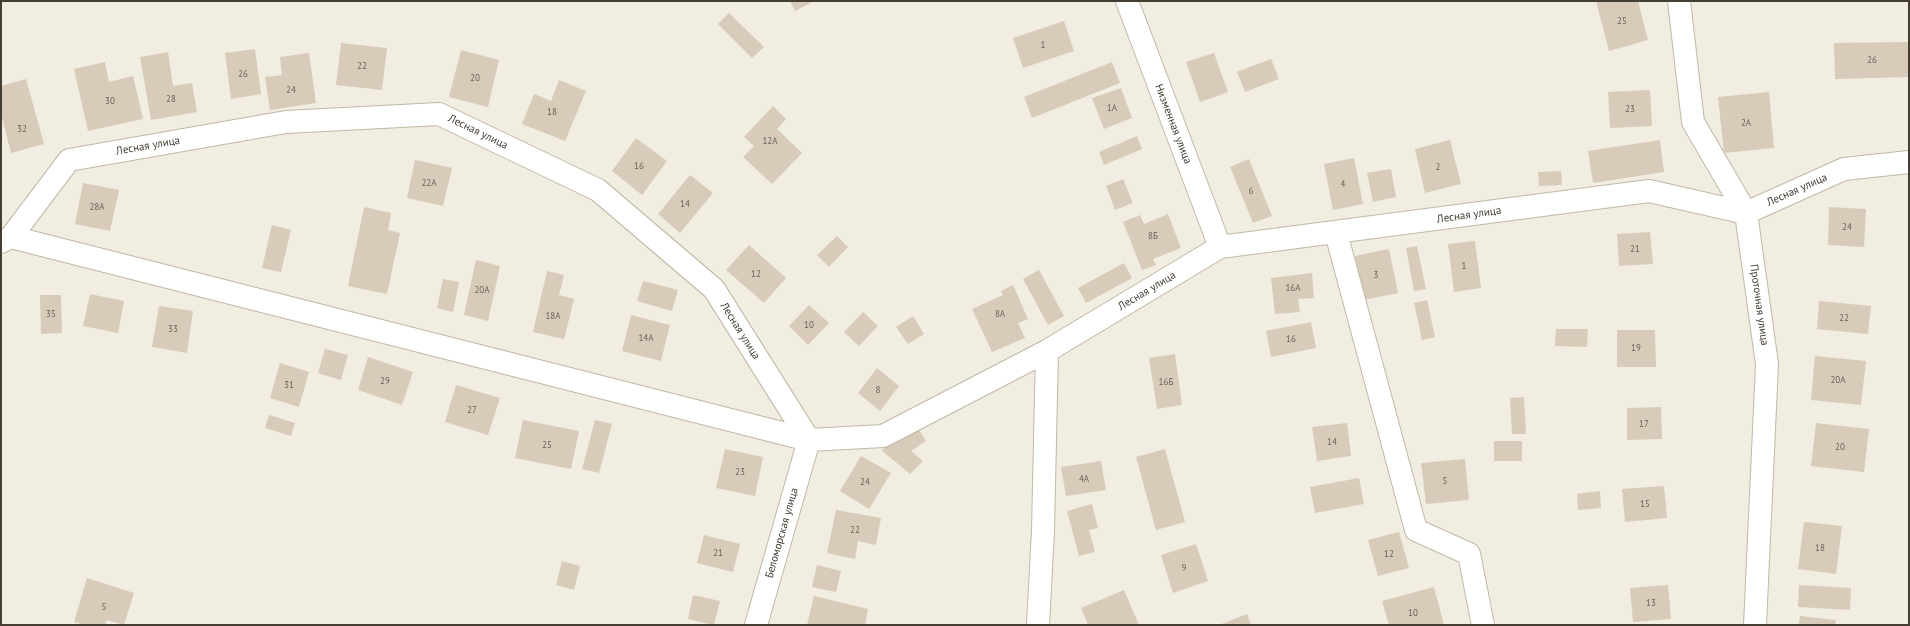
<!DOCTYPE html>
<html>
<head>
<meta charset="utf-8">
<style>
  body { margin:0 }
  #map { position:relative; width:1910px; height:626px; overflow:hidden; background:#f2ede1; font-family:"PT Sans",sans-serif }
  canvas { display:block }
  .frame { position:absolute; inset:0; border:2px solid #443d32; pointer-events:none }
</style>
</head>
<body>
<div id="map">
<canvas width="1910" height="626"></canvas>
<div class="frame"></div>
</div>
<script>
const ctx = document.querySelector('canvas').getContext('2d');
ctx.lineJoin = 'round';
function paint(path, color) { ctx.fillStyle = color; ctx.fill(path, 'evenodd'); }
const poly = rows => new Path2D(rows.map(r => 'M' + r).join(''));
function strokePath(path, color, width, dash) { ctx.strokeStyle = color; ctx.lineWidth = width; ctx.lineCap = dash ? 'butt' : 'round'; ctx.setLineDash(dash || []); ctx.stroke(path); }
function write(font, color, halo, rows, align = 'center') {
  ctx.font = font + ' "PT Sans",sans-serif'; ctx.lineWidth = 3; ctx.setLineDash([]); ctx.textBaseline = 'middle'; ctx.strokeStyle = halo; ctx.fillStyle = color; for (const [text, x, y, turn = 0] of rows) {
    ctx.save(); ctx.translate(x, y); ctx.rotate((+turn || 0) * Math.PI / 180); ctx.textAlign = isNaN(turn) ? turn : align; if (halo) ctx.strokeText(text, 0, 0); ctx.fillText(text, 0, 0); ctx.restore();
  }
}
paint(poly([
  [790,1,814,1,795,11],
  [1596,1,1638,1,1648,40,1609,51],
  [729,13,764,47,752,58,718,24],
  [1064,21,1074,51,1023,68,1013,38],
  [1909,42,1909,77,1835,79,1834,43],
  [341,43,387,48,382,90,336,85],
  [255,49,261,94,231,99,225,53],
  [461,50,499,60,488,107,449,97],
  [168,52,173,86,192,83,197,112,151,120,140,57],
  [309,53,316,103,270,110,265,77,282,75,280,57],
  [1214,53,1228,92,1200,102,1186,62],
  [1271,59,1279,79,1245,92,1237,72],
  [105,62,109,82,133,76,143,119,88,131,74,69],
  [1112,62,1120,83,1032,118,1024,97],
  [26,79,44,144,11,153,1,114,1,86],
  [559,80,586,91,565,141,522,124,534,94,551,101],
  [1121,88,1132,118,1104,129,1092,98],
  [1650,90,1652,126,1610,128,1608,92],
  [1769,92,1774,148,1724,153,1718,97],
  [773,106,786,119,777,129,802,153,772,184,743,157,754,146,744,137],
  [1137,136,1142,149,1104,165,1099,152],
  [636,138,667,161,642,195,612,171],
  [1450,140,1461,184,1425,193,1415,149],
  [1660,140,1664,172,1593,183,1588,151],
  [1354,158,1363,204,1333,210,1324,164],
  [1249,159,1272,216,1253,223,1230,167],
  [415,160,452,168,443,206,407,198],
  [1391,169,1396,197,1373,202,1367,173],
  [1561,171,1562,185,1539,186,1538,172],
  [690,175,713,193,680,233,658,214],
  [1123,179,1133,203,1115,210,1106,186],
  [83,183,119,190,110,231,75,224],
  [364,207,391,213,388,230,400,233,387,294,348,286],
  [1829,207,1866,209,1864,247,1828,245],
  [1168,214,1181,248,1153,259,1156,265,1142,270,1123,222,1140,215,1144,224],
  [272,225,291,230,281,272,262,268],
  [1650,232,1653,264,1619,266,1617,234],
  [837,236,848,247,829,267,817,255],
  [1475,241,1481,288,1454,292,1448,244],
  [749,245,786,278,764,303,726,270],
  [1417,246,1426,289,1414,291,1406,248],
  [1389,249,1398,293,1364,300,1355,256],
  [476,260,500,266,488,321,464,315],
  [1124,263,1132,278,1086,303,1078,288],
  [1039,270,1064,316,1048,325,1023,279],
  [547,271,564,275,559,295,574,299,564,339,533,332],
  [1312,273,1314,298,1298,299,1300,312,1275,314,1271,278],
  [443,279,459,282,453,312,437,308],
  [643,281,678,290,672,311,637,301],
  [1013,285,1028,319,1018,323,1025,338,992,352,972,309,1003,295,1001,291],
  [90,294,124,301,118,333,83,326],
  [40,295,61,295,62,333,41,334],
  [1427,300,1435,337,1422,340,1414,303],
  [1819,301,1871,306,1868,334,1817,329],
  [809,305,829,323,808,345,789,326],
  [159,306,193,311,187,353,152,347],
  [863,312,878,326,859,346,844,332],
  [631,315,670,325,661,361,622,351],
  [913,316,924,334,908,344,896,327],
  [1311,322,1316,348,1271,357,1266,331],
  [1556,329,1588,329,1587,347,1555,346],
  [1617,330,1655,330,1656,367,1617,367],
  [325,349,348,355,341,380,318,373],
  [1175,354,1182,405,1157,409,1149,358],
  [1815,356,1866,361,1861,405,1811,400],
  [368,357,413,372,402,405,358,390],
  [280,363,309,372,299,407,270,398],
  [877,368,899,386,880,411,858,393],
  [456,385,500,398,488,435,445,422],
  [1524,397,1526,434,1512,434,1510,398],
  [1661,407,1662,439,1627,440,1627,408],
  [269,415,295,423,291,436,265,428],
  [523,420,579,431,571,469,515,458],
  [595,420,612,424,599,473,582,469],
  [1347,423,1351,456,1317,461,1312,427],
  [1816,423,1869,429,1864,472,1811,466],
  [918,428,926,441,911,451,923,461,910,474,881,450],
  [1494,441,1522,441,1522,461,1494,461],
  [725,449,763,457,755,496,716,488],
  [1165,449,1185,522,1156,530,1136,457],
  [861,456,891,473,869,509,840,491],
  [1465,459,1469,500,1426,504,1421,463],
  [1101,461,1106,490,1066,496,1061,467],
  [1359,478,1364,504,1315,513,1310,487],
  [1664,486,1667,518,1625,522,1622,489],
  [1600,491,1601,508,1578,510,1577,494],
  [1092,504,1098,528,1089,530,1095,552,1079,556,1067,511],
  [836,510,881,518,876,545,858,541,855,559,827,553],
  [1804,522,1842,526,1836,574,1798,569],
  [1399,532,1409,568,1378,576,1368,540],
  [704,535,740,544,733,572,697,563],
  [1196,544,1208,581,1173,593,1161,555],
  [562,561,580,566,574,590,556,585],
  [817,565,841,571,836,592,812,587],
  [87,578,134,593,124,625,107,620,105,625,86,625,74,622],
  [1668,585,1671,619,1633,622,1630,588],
  [1799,585,1851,588,1850,610,1798,607],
  [1434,587,1444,625,1389,625,1382,601],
  [1124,590,1139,625,1088,625,1081,608],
  [693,595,720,601,714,625,688,619],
  [814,596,868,609,865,625,807,625],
  [1247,614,1251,625,1219,625],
  [1800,616,1836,620,1835,625,1799,625]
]), '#d8cbb9');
const minor = poly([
  [1127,1,1220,247],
  [1679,1,1693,122,1746,213,1767,364,1755,625],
  [1336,233,1416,530,1469,554,1483,625],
  [11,237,69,160,286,122,439,114,598,190,714,289,809,440,756,625],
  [1,242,11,237,809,440,883,436,1047,351,1220,247,1649,191,1746,213,1844,169,1909,162],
  [1038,625,1043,530,1047,351]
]);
strokePath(minor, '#c1b8a6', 24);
strokePath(minor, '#fff', 22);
write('9px', '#696054', null, [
  ["25",1622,21],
  ["1",1043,45],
  ["26",1872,60],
  ["22",362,66],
  ["26",243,74],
  ["20",475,78],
  ["24",291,90],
  ["28",171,99],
  ["30",110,101],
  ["1А",1112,108],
  ["23",1630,109],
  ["18",552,112],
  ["2А",1746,123],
  ["32",22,129],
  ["12А",770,141],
  ["16",639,166],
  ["2",1438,167],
  ["22А",429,183],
  ["4",1343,184],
  ["6",1251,191],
  ["14",685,204],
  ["28А",97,207],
  ["24",1847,227],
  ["8Б",1153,236],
  ["21",1635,249],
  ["1",1464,266],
  ["12",756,274],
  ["3",1376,275],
  ["16А",1293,288],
  ["20А",482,290],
  ["35",51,314],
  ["8А",1000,314],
  ["18А",553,316],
  ["22",1844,318],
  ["10",809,325],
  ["33",173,329],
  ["14А",646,338],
  ["16",1291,339],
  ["19",1636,348],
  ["20А",1838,380],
  ["29",385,381],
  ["16Б",1166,382],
  ["31",289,385],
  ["8",878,390],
  ["27",472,410],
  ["17",1644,424],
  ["14",1332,442],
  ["25",547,445],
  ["20",1840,447],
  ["23",740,472],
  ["4А",1084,479],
  ["5",1445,481],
  ["24",865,482],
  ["15",1645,504],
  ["22",855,530],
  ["18",1820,548],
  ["21",718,553],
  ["12",1389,554],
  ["9",1184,568],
  ["13",1651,603],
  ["5",104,607],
  ["10",1413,613]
]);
write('11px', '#443d32', '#fff', [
  ["Низменная улица",1173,124,69],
  ["Лесная улица",478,132,26],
  ["Лесная улица",148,146,-10],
  ["Лесная улица",1797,190,-24],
  ["Лесная улица",1469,215,-8],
  ["Лесная улица",1147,291,-31],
  ["Проточная улица",1759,305,82],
  ["Лесная улица",740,331,58],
  ["Беломорская улица",782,533,-74]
]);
</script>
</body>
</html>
